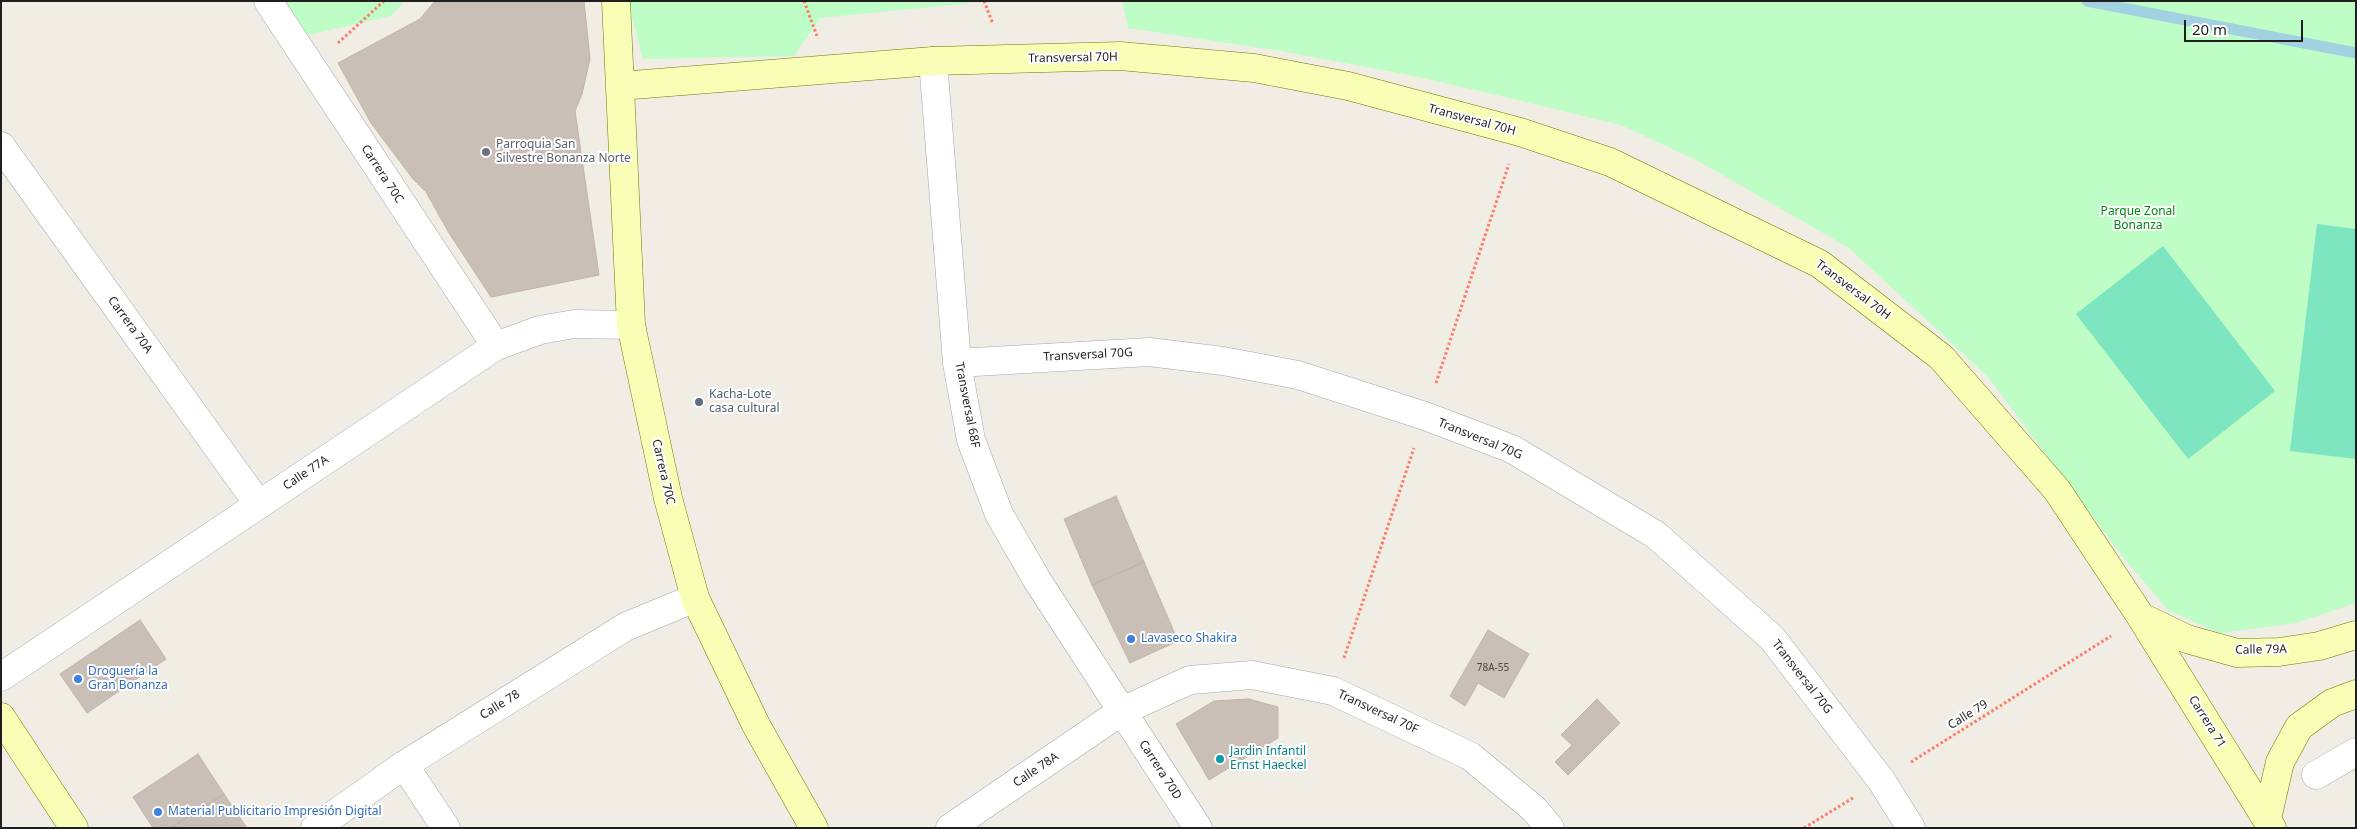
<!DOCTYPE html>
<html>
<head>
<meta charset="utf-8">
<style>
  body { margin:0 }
  #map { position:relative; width:2357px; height:829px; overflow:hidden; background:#f0ede4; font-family:"Noto Sans",sans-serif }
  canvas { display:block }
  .frame { position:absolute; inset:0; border:2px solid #1f1f1f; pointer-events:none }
  .scale { position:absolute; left:2184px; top:20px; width:119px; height:22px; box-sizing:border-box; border:2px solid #1f1f1f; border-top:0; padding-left:6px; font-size:15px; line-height:18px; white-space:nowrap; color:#1f1f1f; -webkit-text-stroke:4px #fff; paint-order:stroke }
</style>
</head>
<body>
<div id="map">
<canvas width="2357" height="829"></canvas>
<div class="frame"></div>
<div class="scale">20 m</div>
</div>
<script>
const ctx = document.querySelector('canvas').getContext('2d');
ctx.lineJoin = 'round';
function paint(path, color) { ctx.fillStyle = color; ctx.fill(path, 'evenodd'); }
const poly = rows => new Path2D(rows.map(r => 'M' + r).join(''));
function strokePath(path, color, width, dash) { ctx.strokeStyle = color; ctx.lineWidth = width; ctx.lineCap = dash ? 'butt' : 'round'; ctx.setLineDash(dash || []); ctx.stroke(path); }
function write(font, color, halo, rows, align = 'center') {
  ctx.font = font + ' "Noto Sans",sans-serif'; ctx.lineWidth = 4; ctx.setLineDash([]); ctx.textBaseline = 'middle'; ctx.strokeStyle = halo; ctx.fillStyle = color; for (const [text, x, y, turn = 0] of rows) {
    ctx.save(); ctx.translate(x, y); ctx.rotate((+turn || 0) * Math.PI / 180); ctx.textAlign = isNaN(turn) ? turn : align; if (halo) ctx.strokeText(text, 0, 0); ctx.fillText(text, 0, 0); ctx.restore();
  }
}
paint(poly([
  [284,1,405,1,391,16,308,35],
  [628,1,992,1,820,18,794,56,643,59],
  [1122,1,2356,1,2356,603,2296,623,2219,633,2168,610,2127,562,1987,376,1849,248,1700,162,1621,125,1497,95,1414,76,1281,51,1128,28]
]), '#befdc5');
paint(poly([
  [2317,224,2356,229,2356,459,2290,451],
  [2163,246,2275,391,2188,459,2076,314]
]), '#7de5c0');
strokePath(poly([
  [2087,1,2356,53]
]), '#a2d1e1', 11);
const building = poly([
  [435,1,584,1,590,59,582,94,575,111,599,275,491,297,449,233,426,192,413,179,371,123,338,63,420,19,435,1],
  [1116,496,1144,562,1092,585,1064,519,1116,496],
  [1144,562,1178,641,1130,663,1092,585,1144,562],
  [140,620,166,659,87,713,60,674,140,620],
  [1488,630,1529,654,1504,698,1478,683,1465,706,1450,696,1488,630],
  [1249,699,1278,707,1278,738,1209,780,1176,724,1214,701,1249,699],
  [1597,699,1620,723,1568,775,1555,762,1572,745,1561,735,1597,699],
  [198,754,224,794,171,828,153,828,133,797,198,754],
  [224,794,247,828,171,828,224,794]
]);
paint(building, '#c9bfb7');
strokePath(building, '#c3b3a5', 1);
const street = poly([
  [268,1,496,346],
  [933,61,957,363,971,440,999,514,1037,580,1198,828],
  [1,146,259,505],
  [957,363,1149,352,1223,361,1298,375,1425,416,1512,449,1656,535,1772,638,1881,780,1911,828],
  [1,677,496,346,540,330,574,324,631,325],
  [404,765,446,828],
  [2316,775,2356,752],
  [315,828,404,765,625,627,695,598],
  [950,828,1122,711,1190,680,1252,675,1333,691,1470,756,1534,809,1550,828]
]);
const secondary = poly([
  [616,1,631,325,668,498,695,598,756,725,814,828],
  [620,86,933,61,1120,56,1254,68,1348,86,1520,132,1610,162,1820,264,1941,357,2057,490,2141,617,2272,828],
  [2141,617,2187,639,2237,653,2279,652,2319,646,2356,635],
  [1,717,74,828],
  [2267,819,2280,762,2299,727,2332,703,2356,694]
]);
strokePath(street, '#a6a6a6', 29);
strokePath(secondary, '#6b7c00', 29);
strokePath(poly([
  [804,1,817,36],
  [984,1,993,24],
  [338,43,384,1],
  [1436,383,1509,164],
  [1344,658,1414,448],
  [1911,762,2111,636],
  [1804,828,1853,798]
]), '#ff7b67', 3, [2.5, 2.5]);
strokePath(street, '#fff', 28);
strokePath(secondary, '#f8feb5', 28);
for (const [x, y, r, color] of [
  [486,152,5,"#6b7280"],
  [699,402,5,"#5c6f8a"],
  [1131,639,5,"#3f7fe0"],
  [78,679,5,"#3f7fe0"],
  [1220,759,5,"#0f9aa8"],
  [158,812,5,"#3f7fe0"]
]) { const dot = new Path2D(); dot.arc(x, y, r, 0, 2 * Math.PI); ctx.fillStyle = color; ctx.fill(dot); strokePath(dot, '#fff', 2); }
write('10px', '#4a4745', null, [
  ["78A-55",1493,668]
]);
write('12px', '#1f1f1f', '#fff', [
  ["Transversal 70H",1073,58,-1],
  ["Transversal 70H",1472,120,15],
  ["Carrera 70C",382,174,57],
  ["Transversal 70H",1853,290,37],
  ["Carrera 70A",130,325,54],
  ["Transversal 70G",1088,355,-3],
  ["Transversal 68F",967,405,79],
  ["Transversal 70G",1480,439,22],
  ["Carrera 70C",663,472,77],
  ["Calle 77A",306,473,-34],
  ["Calle 79A",2261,650,-1],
  ["Transversal 70G",1802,677,52],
  ["Calle 78",500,705,-32],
  ["Transversal 70F",1378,712,25],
  ["Calle 79",1968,715,-32],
  ["Carrera 71",2207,722,58],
  ["Calle 78A",1036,770,-34],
  ["Carrera 70D",1160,770,57]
]);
write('12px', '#5b616d', '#fff', [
  ["Parroquia San",496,145],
  ["Silvestre Bonanza Norte",496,159]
], 'left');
write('12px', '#038612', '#fff', [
  ["Parque Zonal",2138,212],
  ["Bonanza",2138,226]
]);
write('12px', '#4e5e75', '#fff', [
  ["Kacha-Lote",709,395],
  ["casa cultural",709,409]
], 'left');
write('12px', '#366cbe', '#fff', [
  ["Lavaseco Shakira",1141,639],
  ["Droguería la",88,672],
  ["Gran Bonanza",88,686],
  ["Material Publicitario Impresión Digital",168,812]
], 'left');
write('12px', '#0d838f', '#fff', [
  ["Jardin Infantil",1230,752],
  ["Ernst Haeckel",1230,766]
], 'left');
</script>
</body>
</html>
